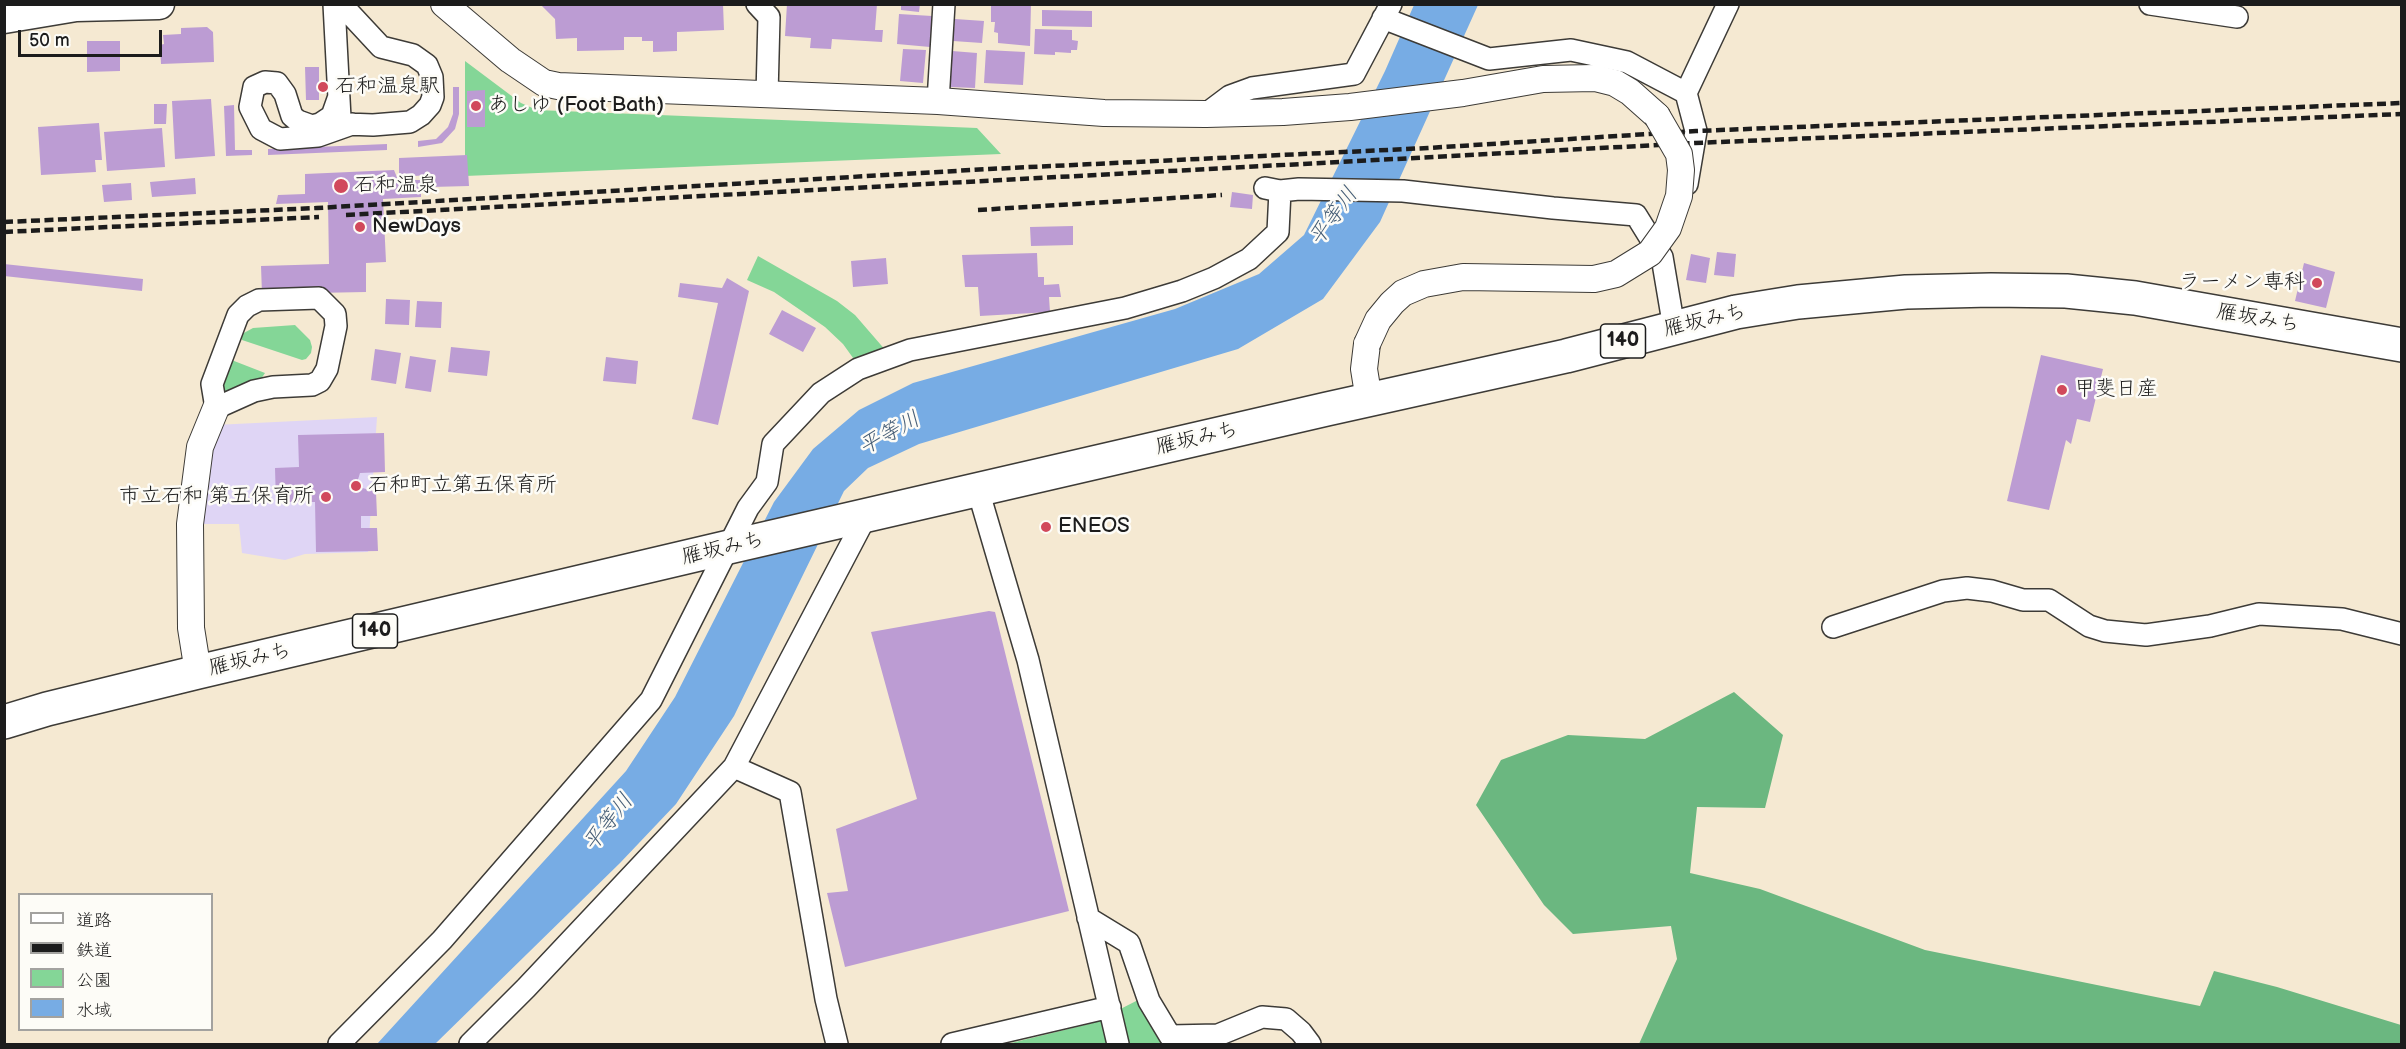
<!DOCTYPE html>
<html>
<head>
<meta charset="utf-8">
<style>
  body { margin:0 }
  #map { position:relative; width:2406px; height:1049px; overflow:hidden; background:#f5e9d2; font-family:"Balsamiq Sans","Klee One",sans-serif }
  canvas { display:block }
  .frame { position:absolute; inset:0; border:6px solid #1c1c1c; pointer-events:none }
  .legend { position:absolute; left:18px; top:893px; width:195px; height:138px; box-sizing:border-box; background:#fdfcf7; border:2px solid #a3a29f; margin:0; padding:8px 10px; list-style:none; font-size:18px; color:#1c1c1c }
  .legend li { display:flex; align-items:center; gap:12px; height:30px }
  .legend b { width:30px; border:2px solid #a3a29f }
  .scale { position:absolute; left:18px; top:30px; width:144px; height:27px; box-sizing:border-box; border:3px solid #1c1c1c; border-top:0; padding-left:8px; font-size:18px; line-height:21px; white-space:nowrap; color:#1c1c1c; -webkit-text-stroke:4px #fdfcf7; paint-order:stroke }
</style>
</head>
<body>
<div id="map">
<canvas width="2406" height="1049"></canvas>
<div class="frame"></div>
<ul class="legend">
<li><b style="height:8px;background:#fff"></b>道路</li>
<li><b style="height:8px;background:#1c1c1c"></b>鉄道</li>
<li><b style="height:16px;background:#84d697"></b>公園</li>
<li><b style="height:16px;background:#77ace4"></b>水域</li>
</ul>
<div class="scale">50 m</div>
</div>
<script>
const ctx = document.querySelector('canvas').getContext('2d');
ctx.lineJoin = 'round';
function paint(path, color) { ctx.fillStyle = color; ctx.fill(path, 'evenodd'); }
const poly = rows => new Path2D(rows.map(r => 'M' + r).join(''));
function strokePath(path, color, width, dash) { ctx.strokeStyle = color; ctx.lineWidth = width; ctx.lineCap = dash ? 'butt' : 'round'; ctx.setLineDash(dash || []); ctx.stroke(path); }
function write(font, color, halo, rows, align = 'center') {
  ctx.font = font + ' "Balsamiq Sans","Klee One",sans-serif'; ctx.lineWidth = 5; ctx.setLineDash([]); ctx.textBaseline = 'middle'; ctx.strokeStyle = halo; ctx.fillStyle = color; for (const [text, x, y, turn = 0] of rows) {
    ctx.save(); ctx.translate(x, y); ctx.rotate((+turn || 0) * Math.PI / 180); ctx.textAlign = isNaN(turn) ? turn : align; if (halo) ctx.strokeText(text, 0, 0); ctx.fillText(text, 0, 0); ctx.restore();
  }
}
paint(poly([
  [377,417,368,552,305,554,285,560,242,553,239,524,200,524,215,425]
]), '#dfd5f5');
paint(poly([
  [465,61,521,103,537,110,977,128,1001,154,465,176],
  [758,256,837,301,855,315,887,352,856,362,843,344,825,327,774,292,747,280],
  [295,325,310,340,312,347,311,353,306,359,302,360,242,340,242,334,253,328],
  [229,359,265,373,261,379,218,399],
  [1142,998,1170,1044,1007,1044,1093,1023]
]), '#84d697');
paint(poly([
  [1734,692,1783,735,1765,808,1697,807,1690,873,1760,889,1925,950,2200,1006,2214,971,2277,987,2401,1025,2401,1044,1639,1044,1677,959,1671,926,1573,934,1544,905,1476,805,1501,760,1568,735,1645,739]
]), '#6bb780');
paint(poly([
  [1414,5,1478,5,1380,222,1323,299,1238,349,919,444,868,468,844,491,734,716,676,804,620,863,435,1044,377,1044,626,771,675,697,774,502,813,449,859,410,913,383,1175,309,1259,274,1304,235,1385,71]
]), '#77ace4');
paint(poly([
  [540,4,723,4,724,30,677,32,677,51,653,52,653,41,642,41,642,37,624,37,624,50,577,51,577,38,556,39,555,19],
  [787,4,877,4,875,30,883,30,882,42,832,39,831,49,810,48,811,38,785,36],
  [901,4,920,4,919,12,901,10],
  [991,4,1031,4,1030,46,998,43,998,33,994,32,995,22,991,22],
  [1042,10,1092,11,1092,27,1042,26],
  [899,14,932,16,930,47,897,44],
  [955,19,984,21,982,43,953,41],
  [207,27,213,32,214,62,161,64,160,45,164,44,163,35,181,34,181,28],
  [1035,29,1072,30,1072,40,1078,41,1077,50,1071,50,1071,53,1055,52,1055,55,1034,54],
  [87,41,120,41,120,71,87,72],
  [903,49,926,50,923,83,900,81],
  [986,50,1025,52,1023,85,984,83],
  [952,51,977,53,975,88,950,87],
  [305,67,319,67,319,100,306,100],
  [453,87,459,87,459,114,455,129,442,143,418,147,418,141,436,139,448,127,453,114],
  [485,90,485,127,467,127,467,91],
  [211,99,215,156,175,159,172,101],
  [154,104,167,104,166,124,154,124],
  [234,105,235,150,252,150,252,155,226,156,224,106],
  [99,123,102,160,95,160,96,172,41,175,38,127],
  [162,128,165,167,107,171,104,132],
  [387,144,387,150,268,155,268,149],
  [467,155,469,186,431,187,430,175,399,177,399,158],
  [394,170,398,180,421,180,421,197,383,199,386,262,366,263,366,292,262,294,261,266,329,264,328,202,276,204,278,195,305,194,305,174],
  [195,178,196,194,152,197,150,182],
  [131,183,132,200,104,202,102,185],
  [1232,192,1253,195,1252,209,1230,207],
  [1073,226,1073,245,1031,246,1030,227],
  [1717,252,1736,254,1734,277,1714,275],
  [1037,253,1038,277,1044,277,1044,285,1059,284,1061,297,1049,297,1050,312,980,316,978,287,965,287,962,255],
  [1691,254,1710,258,1706,283,1686,280],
  [886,258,888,284,853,287,851,261],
  [2304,263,2335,272,2326,308,2295,301],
  [4,264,143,279,142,291,4,276],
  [727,278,749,291,718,425,692,419,718,303,678,297,680,283,722,288],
  [386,299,410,300,409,325,385,324],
  [417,301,442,302,441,328,415,327],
  [782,310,816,328,803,352,769,334],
  [451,347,490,351,487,376,448,372],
  [375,349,401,353,396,384,371,380],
  [2041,355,2103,369,2090,422,2077,419,2071,444,2066,440,2049,510,2007,501],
  [410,356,436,360,431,392,405,388],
  [606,357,638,361,636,384,603,381],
  [384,433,385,472,360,473,356,486,376,492,377,516,361,516,361,528,377,528,378,551,316,552,315,502,276,502,275,468,299,467,298,435],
  [989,611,995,612,1069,911,845,967,827,893,848,891,836,829,917,799,871,632]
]), '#bc9cd3');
const minor = poly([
  [334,4,340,118,346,124,373,125,410,122,421,115,430,105,433,97,432,77,427,65,413,55,381,47,341,4],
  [757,4,769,17,767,95],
  [2150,4,2237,17],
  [1383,18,1489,59,1571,50,1627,62,1686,93,1696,131,1687,184],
  [1686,93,1728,4],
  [338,99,332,116,320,124,312,126,298,121,292,116,285,94,277,83,265,82,254,87,250,107,261,129,280,139,318,136,352,124],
  [938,101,944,4],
  [1206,114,1230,96,1252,88,1354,74,1391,4],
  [1265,188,1280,191,1299,189,1403,191,1553,208,1636,215,1662,257,1674,328],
  [319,298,335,314,336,326,327,369,320,381,312,385,273,387,254,391,216,408,212,384,238,315,247,306,259,300,319,298],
  [978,490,1028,660,1118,1044],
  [1833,627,1943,591,1967,588,1992,591,2023,600,2049,600,2089,626,2105,631,2146,635,2210,626,2259,614,2342,619,2402,634],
  [734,767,790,792,826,999,837,1044],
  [1088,918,1129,943,1149,1001,1170,1036,1218,1035,1262,1017,1286,1019,1301,1032,1310,1044],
  [339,1044,442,940,651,700,748,508,767,482,773,444,821,393,858,369,910,350,1125,308,1182,291,1214,278,1249,259,1278,232,1280,191],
  [470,1044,526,988,734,767,866,516],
  [952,1044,1110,1007]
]);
const tertiary = poly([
  [444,4,510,60,544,83,558,86,938,101,1104,113,1206,114,1283,112,1350,107,1463,93,1543,79,1595,78,1615,83,1630,92,1657,116],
  [1367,344,1364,369,1369,400],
  [198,672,191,628,190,524,200,447,216,408]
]);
const secondary = poly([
  [4,18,76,6,159,4]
]);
const trunk = poly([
  [4,722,47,709,198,672,729,547,1327,409,1566,356,1736,312,1798,302,1906,292,1991,290,2066,291,2135,298,2402,345]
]);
strokePath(minor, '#3d3b37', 24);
strokePath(tertiary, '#3d3b37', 28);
strokePath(secondary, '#3d3b37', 33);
strokePath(trunk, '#3d3b37', 36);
strokePath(minor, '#fff', 21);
strokePath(tertiary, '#fff', 26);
strokePath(secondary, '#fff', 30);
strokePath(trunk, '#fff', 33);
strokePath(poly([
  [978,210,1222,195],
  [346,215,1695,143,2402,114],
  [4,222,317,208,989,169,1428,148,1696,131,2402,103],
  [4,232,319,217]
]), '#1c1c1c', 4.5, [9, 4.5]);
const tertiaryBridge = poly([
  [1367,344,1378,320,1392,303,1403,293,1424,284,1463,277,1594,279,1616,274,1650,253,1668,228,1679,196,1681,170,1679,154,1657,116]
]);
strokePath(tertiaryBridge, '#3d3b37', 28, []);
strokePath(tertiaryBridge, '#fff', 26);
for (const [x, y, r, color] of [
  [323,87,6,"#d1495b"],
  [476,106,6,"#d1495b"],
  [341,186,8,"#d1495b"],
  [360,227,6,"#d1495b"],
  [2317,283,6,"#d1495b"],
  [2062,390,6,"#d1495b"],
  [356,486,6,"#d1495b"],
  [326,497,6,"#d1495b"],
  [1046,527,6,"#d1495b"]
]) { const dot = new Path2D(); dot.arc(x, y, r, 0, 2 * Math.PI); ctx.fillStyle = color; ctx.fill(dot); strokePath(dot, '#fdfcf7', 2); }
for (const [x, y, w] of [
  [1623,341,45],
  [375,631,45]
]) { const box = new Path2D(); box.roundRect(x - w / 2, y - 17, w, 34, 4.5); ctx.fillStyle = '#fdfcf7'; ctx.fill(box); strokePath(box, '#1c1c1c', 1.5); }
write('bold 20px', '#1c1c1c', null, [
  ["140",1623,341],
  ["140",375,631]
]);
write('21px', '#1c1c1c', '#fdfcf7', [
  ["石和温泉駅",335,87],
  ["あしゆ (Foot Bath)",488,106],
  ["石和温泉",354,186],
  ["NewDays",372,227],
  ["ラーメン専科",2305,283,"right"],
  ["甲斐日産",2074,390],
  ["石和町立第五保育所",368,486],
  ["市立石和 第五保育所",314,497,"right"],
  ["ENEOS",1058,527]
], 'left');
write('21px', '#1c1c1c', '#fdfcf7', [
  ["雁坂みち",2258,319,10],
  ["雁坂みち",1705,321,-13],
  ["雁坂みち",1197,439,-13],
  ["雁坂みち",723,549,-13],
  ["雁坂みち",250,660,-13]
]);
write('italic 22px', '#455d76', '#fdfcf7', [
  ["平等川",1334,217,-54],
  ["平等川",890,434,-29],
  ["平等川",609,823,-52]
]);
</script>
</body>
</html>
